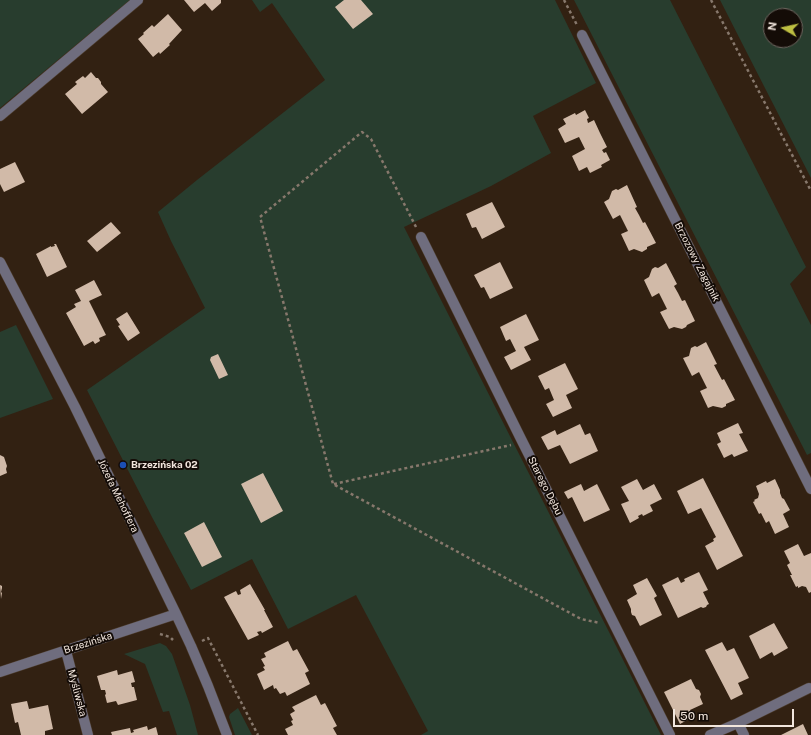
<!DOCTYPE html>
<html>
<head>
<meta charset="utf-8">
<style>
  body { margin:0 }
  #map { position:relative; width:811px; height:735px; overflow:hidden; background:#322112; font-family:"Public Sans",sans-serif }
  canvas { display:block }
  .north { position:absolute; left:763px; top:8px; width:40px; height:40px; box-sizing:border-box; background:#140c07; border:1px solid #6d635d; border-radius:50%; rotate:279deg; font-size:11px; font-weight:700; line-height:16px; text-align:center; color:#f2e6dd }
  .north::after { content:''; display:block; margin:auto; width:14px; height:18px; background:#bebf42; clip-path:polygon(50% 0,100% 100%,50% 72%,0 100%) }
  .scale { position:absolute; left:673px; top:709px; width:121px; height:18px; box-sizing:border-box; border:2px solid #f2e6dd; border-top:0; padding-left:5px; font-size:12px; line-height:14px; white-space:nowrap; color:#f2e6dd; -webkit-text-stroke:3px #140c07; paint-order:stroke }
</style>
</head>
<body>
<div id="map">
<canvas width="811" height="735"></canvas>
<div class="north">N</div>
<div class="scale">50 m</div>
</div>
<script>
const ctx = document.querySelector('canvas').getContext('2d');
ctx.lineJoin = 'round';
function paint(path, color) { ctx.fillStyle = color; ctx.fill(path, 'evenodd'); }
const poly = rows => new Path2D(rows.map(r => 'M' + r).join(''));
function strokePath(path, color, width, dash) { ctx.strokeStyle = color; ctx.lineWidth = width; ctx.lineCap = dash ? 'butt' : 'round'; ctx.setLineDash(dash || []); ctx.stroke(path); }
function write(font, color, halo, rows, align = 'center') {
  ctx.font = font + ' "Public Sans",sans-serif'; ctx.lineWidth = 4; ctx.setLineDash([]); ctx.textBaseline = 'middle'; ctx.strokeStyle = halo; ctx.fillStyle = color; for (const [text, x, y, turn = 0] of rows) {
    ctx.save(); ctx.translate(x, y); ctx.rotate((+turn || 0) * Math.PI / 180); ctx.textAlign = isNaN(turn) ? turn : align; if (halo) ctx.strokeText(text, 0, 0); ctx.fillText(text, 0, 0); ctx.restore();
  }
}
paint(poly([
  [0,0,130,0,0,108],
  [252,0,555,0,596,83,533,116,551,153,491,186,404,227,555,525,661,735,421,735,428,731,356,595,288,629,252,559,191,590,153,519,87,390,205,308,171,241,158,212,197,180,325,80,272,3,260,12],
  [574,0,670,0,806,267,790,284,811,325,811,453,807,455],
  [720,0,811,0,811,178,745,49],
  [771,16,795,16,795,40,771,40],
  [16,325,53,399,0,418,0,332],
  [160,643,166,646,172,654,190,705,198,735,177,735,169,711,163,712,145,664,124,654],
  [238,708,252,735,235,735,229,717,230,714]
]), '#283d2e');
paint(poly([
  [184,0,221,0,221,3,212,11,205,3,194,12],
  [344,0,361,0,373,14,353,29,335,7],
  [168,14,182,30,169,44,170,45,160,54,159,52,153,57,138,39,144,34,143,33,152,25,154,27],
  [91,72,96,78,98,78,101,82,101,84,108,92,82,114,65,94,77,84,75,82,83,76,85,78],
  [585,110,589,118,587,119,588,123,594,120,600,133,607,147,602,150,604,153,606,152,610,160,601,165,602,167,590,173,587,167,579,171,572,156,585,149,579,137,565,143,558,129,566,124,563,119,575,113,576,115],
  [15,162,25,182,4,192,0,184,0,169],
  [627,185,637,207,635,208,639,215,643,223,645,222,656,243,647,247,647,249,642,252,634,249,629,251,621,234,628,231,620,215,613,219,604,202,609,199,612,191,616,189,618,190],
  [492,202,505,227,482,239,476,227,472,228,466,214],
  [111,222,121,233,97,252,87,241],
  [54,244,56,244,67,267,47,277,36,254,51,246,51,247,55,246],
  [500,262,513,288,490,299,484,287,481,288,474,275],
  [666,263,677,284,674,286,678,293,682,301,685,300,695,321,687,325,686,327,682,329,674,327,669,329,660,312,667,309,659,293,652,297,644,280,649,277,652,269,655,267,658,268],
  [94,280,102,295,89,301,106,335,99,338,100,341,95,344,93,341,84,346,66,313,76,307,74,304,81,301,75,290],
  [127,312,140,333,128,341,118,326,120,325,116,319],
  [526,314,539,340,524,347,531,360,511,370,504,357,516,351,510,339,506,341,500,327],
  [706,342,717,364,714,365,722,380,724,379,735,400,726,404,726,406,722,408,713,406,708,408,700,391,707,388,699,372,692,376,683,358,689,356,691,348,695,346,697,347],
  [218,354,228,375,219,379,210,360,211,357],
  [565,363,578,389,566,395,572,408,553,417,546,404,554,400,549,388,545,390,538,376],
  [738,423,743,433,739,434,748,451,734,457,732,454,724,458,717,444,721,442,717,433],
  [580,424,585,435,590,433,598,451,570,464,560,445,548,450,541,437,555,430,557,435],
  [0,455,4,457,7,466,6,469,7,473,0,476],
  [263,473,283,511,261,523,241,484],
  [703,478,743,556,717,570,705,546,714,541,713,539,716,537,701,508,688,514,677,491],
  [637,479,643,490,654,484,662,499,650,505,653,511,643,516,642,514,638,516,639,518,630,523,621,504,629,501,621,487],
  [775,479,780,490,780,493,782,498,784,499,790,510,783,514,789,527,775,534,769,521,766,523,761,513,759,514,753,502,755,501,754,500,758,498,759,494,756,486,766,481,767,483],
  [581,484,584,491,597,484,610,510,584,522,572,497,568,499,564,492],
  [204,522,222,557,202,567,184,533],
  [798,544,804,556,811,553,811,592,809,593,806,587,802,586,798,588,798,586,796,587,790,575,792,575,787,565,790,563,784,551],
  [699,572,708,590,703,592,709,604,707,605,706,607,703,608,701,607,678,618,662,585,678,577,681,583,685,581,684,579],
  [647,578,657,596,654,598,662,615,640,626,635,616,632,615,631,612,631,609,627,600,637,594,633,585],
  [250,584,265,610,264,610,273,627,262,633,261,631,257,632,259,635,248,640,224,597,236,591,238,595,241,594,240,590],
  [0,585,2,586,2,588,1,592,2,593,1,599],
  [774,623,788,648,774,656,772,652,760,659,749,636],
  [288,641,293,651,297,649,309,671,305,673,310,684,287,696,285,692,280,694,276,688,274,689,273,685,264,690,257,674,265,670,263,667,265,666,261,659,266,657,264,653],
  [722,642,727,651,734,648,749,678,738,683,743,694,731,700,705,650],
  [117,670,118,675,132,671,135,682,131,683,132,687,134,687,137,700,118,705,116,701,107,703,105,695,106,694,105,690,101,690,97,676],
  [691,679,696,689,699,690,701,694,700,697,703,704,690,710,693,717,680,724,664,692],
  [316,695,321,705,325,703,337,726,333,728,337,735,288,735,285,729,293,725,291,721,293,720,290,714,295,711,292,707],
  [27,701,29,709,48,705,53,729,45,731,45,735,21,735,18,722,15,723,11,704],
  [803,724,808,735,781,735],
  [147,726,148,730,156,727,158,735,112,735,111,732,130,728,131,733,134,732,133,730]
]), '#d1baa8');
const minor = poly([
  [582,35,811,489],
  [0,116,138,0],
  [421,237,521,439,670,735],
  [0,262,75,407,176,614,191,646,208,686,227,735],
  [66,651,88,735],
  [0,672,176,614],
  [738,723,809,688],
  [710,735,738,723,744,735]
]);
strokePath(minor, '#4d3d2e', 11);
strokePath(poly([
  [564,0,577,25],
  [711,0,811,191],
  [416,227,371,139,362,132,260,217,333,484,581,619,600,623],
  [334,484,511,445],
  [160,634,170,637,173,640],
  [202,641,208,638,258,735]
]), '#87786c', 2.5, [3, 3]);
strokePath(minor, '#6f6d7e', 10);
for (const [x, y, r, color] of [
  [123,465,4,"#1a4fb4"]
]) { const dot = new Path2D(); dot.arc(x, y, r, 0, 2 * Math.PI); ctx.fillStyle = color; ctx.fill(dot); strokePath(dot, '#140c07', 1.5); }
write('10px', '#f2e6dd', '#140c07', [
  ["Brzozowy Zagajnik",697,262,63],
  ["Starego Dębu",545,486,63],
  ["Józefa Mehoffera",118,496,64],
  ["Brzezińska",88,643,-18],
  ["Myśliwska",77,693,75]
]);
write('bold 10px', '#f2e6dd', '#140c07', [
  ["Brzezińska 02",131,465]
], 'left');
</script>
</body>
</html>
